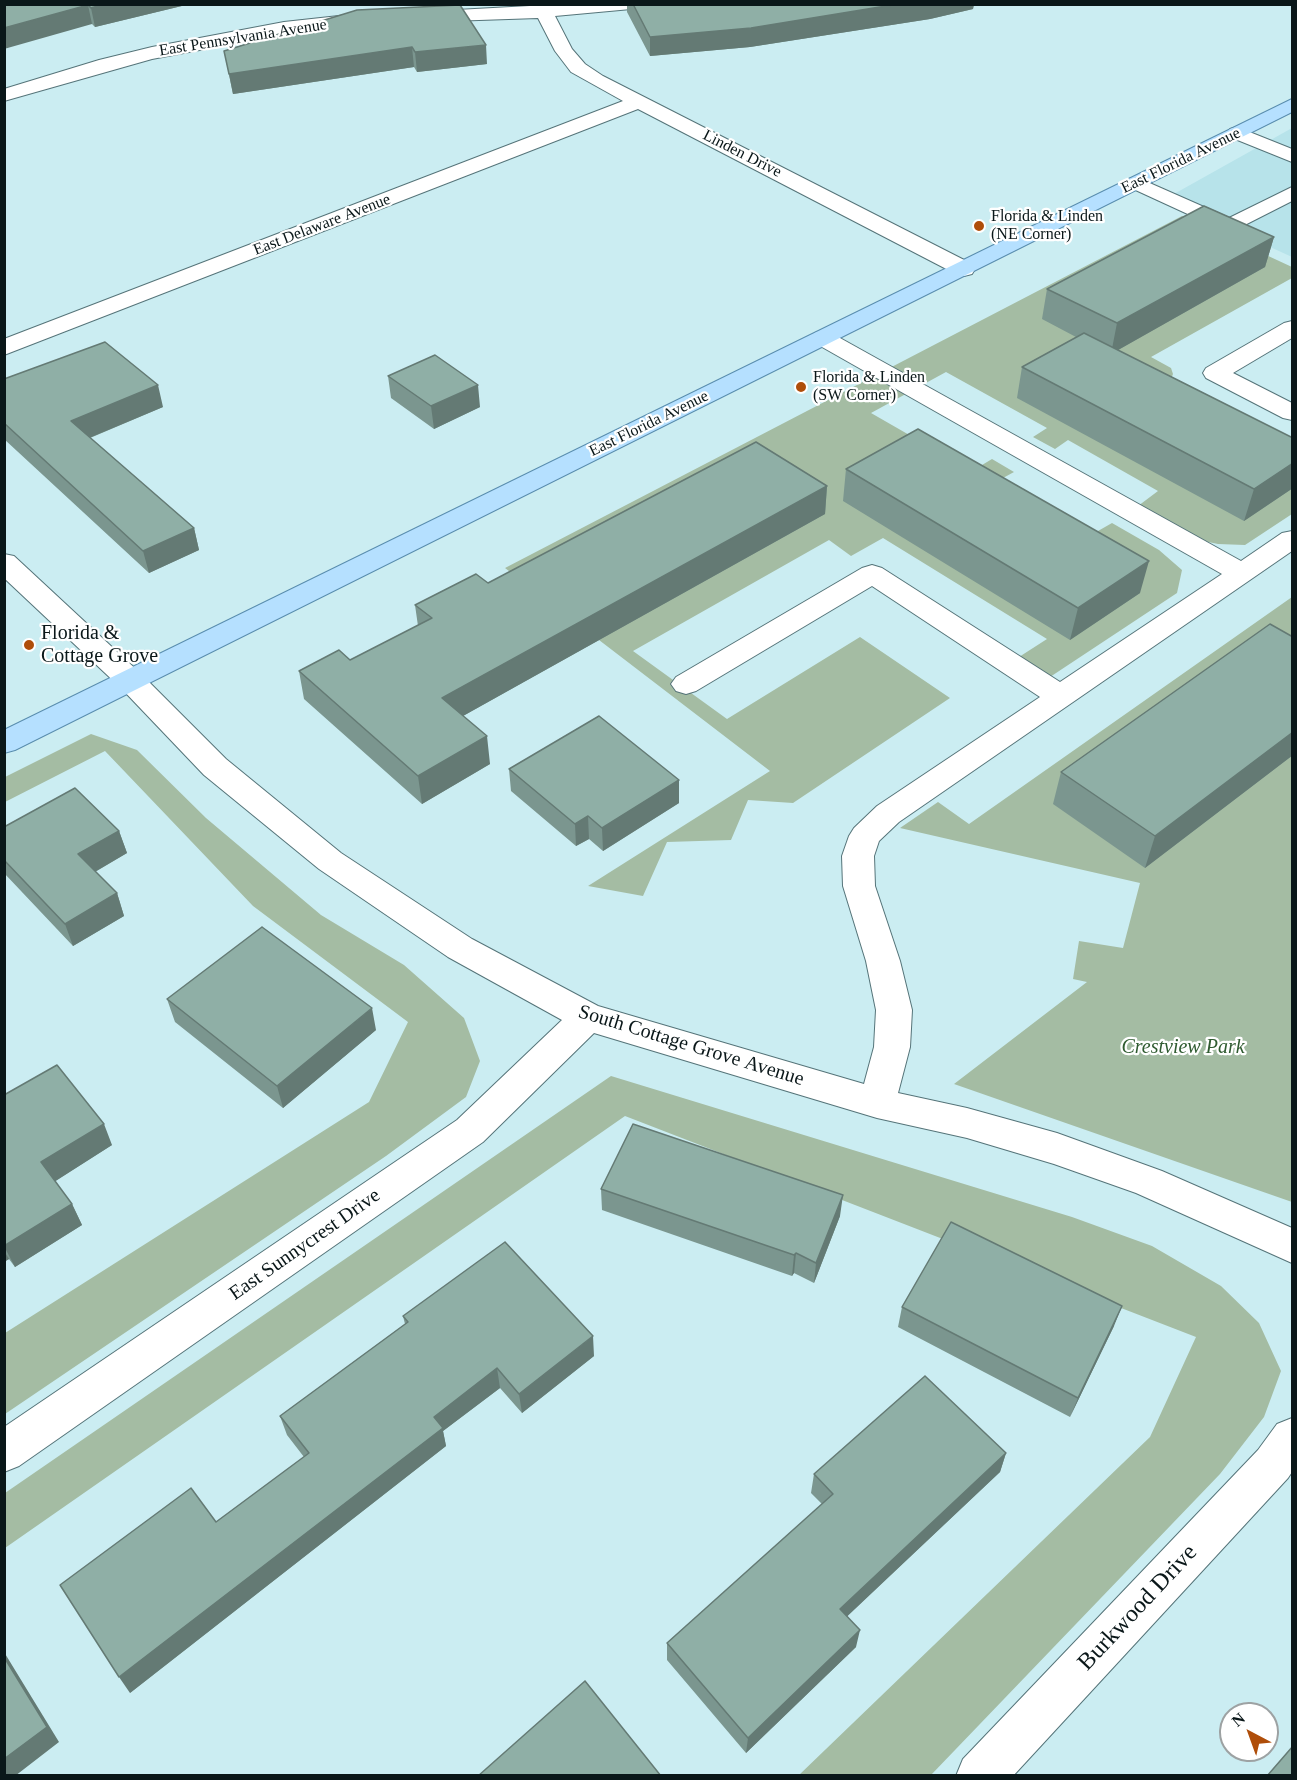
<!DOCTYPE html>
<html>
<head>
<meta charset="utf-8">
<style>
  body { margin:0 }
  #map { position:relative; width:1297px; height:1780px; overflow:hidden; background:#cbedf2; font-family:"Times New Roman",serif }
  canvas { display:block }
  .frame { position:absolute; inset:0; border:6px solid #0a1719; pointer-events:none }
  .north { position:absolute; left:1219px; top:1702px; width:60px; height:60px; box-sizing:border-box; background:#fff; border:2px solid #9da2a3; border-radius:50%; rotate:319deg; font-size:16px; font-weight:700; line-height:24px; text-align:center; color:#0a1719 }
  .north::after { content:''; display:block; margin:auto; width:21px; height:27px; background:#af4e0a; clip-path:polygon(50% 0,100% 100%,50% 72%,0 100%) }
</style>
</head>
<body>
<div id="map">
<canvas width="1297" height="1780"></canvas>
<div class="frame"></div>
<div class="north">N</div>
</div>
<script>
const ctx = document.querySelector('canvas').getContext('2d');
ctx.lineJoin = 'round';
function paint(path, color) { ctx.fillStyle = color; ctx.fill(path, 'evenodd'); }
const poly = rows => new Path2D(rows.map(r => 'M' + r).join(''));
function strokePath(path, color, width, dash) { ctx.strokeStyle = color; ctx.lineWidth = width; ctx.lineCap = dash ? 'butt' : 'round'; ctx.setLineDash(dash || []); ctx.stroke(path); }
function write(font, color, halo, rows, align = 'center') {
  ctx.font = font + ' "Times New Roman",serif'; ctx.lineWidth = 4.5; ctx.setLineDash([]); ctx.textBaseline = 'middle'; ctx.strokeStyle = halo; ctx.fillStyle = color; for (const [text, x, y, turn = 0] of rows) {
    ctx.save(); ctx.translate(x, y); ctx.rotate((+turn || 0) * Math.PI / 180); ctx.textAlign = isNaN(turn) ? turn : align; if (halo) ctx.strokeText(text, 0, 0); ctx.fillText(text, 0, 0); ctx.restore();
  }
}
paint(poly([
  [1292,128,1292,257,1165,199]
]), '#b7e3ea');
paint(poly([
  [1182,216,1292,267,1292,278,1151,357,1171,368,1173,374,1171,379,1292,458,1292,514,1245,545,1218,544,1194,539,1138,506,1158,491,1068,440,1055,449,1033,437,1047,428,946,372,871,413,972,471,992,459,1014,472,992,484,1084,539,1112,523,1159,550,1182,570,1177,593,1050,677,1019,657,1047,639,883,538,851,556,829,540,633,651,727,719,860,637,950,698,793,803,748,800,731,840,667,842,643,896,588,886,770,771,505,568],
  [1292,597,1292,1202,954,1084,1087,982,1073,979,1079,941,1123,948,1140,883,900,828,938,802,969,824],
  [91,734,137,750,206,818,321,915,404,965,464,1018,480,1061,466,1097,386,1156,5,1414,5,1333,369,1102,408,1022,253,906,105,751,5,802,5,777],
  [611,1076,1072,1217,1152,1246,1221,1286,1259,1323,1281,1371,1264,1417,1220,1474,931,1775,799,1775,1150,1437,1196,1337,625,1116,5,1548,5,1493]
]), '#a4bca3');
const minor = poly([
  [566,4,640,4,631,9,555,16,572,49,585,64,603,76,972,264,975,269,972,274,964,276,956,274,638,109,4,355,4,339,623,101,571,72,555,51,538,18,420,22,414,21,411,17,414,13,420,12,566,4],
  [348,15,354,17,357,21,354,25,284,34,152,59,4,101,4,89,99,60,152,47,284,22,348,15],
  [1237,127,1292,149,1292,162,1230,137,1227,133,1230,129,1237,127],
  [1136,177,1229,218,1292,187,1292,201,1229,233,1129,187,1125,183,1129,179,1136,177],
  [1292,321,1292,338,1233,373,1292,403,1292,420,1283,418,1206,378,1203,373,1206,368,1284,323,1292,321],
  [823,331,831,333,1241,561,1282,533,1292,531,1292,551,899,822,879,841,874,856,875,886,900,961,912,1010,910,1047,898,1093,967,1108,1057,1133,1162,1171,1292,1228,1292,1263,1136,1193,1054,1164,967,1138,877,1118,594,1033,483,1142,19,1466,4,1472,4,1427,457,1120,562,1020,448,957,319,869,204,775,121,688,4,578,4,554,14,556,141,674,226,759,341,853,472,939,598,1006,864,1084,874,1047,876,1010,866,961,843,886,842,856,849,836,854,828,877,806,1040,697,872,586,696,691,686,694,676,691,671,684,676,677,862,568,872,565,882,568,1060,682,1222,574,815,343,811,338,815,333,823,331],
  [1292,1418,1292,1472,1288,1478,1013,1776,956,1776,963,1759,1258,1450,1277,1424,1292,1418]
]);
const major = poly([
  [1292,99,1292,112,15,750,4,753,4,730,1292,99]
]);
strokePath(minor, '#557479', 2);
strokePath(major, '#598dae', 2);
paint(minor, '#fff');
paint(major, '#b5e0ff');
paint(poly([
  [4,4,190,4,95,27,92,24],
  [627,4,974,4,973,9,930,19,750,47,650,56,627,12],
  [357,10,487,64,417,72,414,67,233,94,224,51],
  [1274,237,1265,267,1118,350,1293,438,1293,488,1244,521,1017,398,1022,367,1076,337,1042,319,1047,289],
  [388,376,480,407,434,429,391,398],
  [4,379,163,407,90,438,194,528,199,550,149,573,4,439],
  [846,469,1140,593,1070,640,843,501],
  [827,486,825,514,463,716,490,764,422,804,304,699,299,671,350,660,418,626,415,605],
  [1293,637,1293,755,1145,868,1053,804,1061,772],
  [509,769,679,803,603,851,589,839,576,846,511,791],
  [4,827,119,831,127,853,95,872,117,893,124,916,73,946,4,873],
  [167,999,376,1030,283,1108,175,1022],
  [4,1095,112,1145,55,1181,72,1204,82,1225,15,1267,9,1259,4,1262],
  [601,1189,840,1216,814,1283,794,1273,792,1276,602,1210],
  [902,1307,1114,1326,1070,1417,898,1327],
  [403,1316,594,1356,522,1413,500,1388,443,1431,446,1446,130,1693,216,1522,304,1457,287,1435,280,1416,405,1324],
  [1006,1453,1000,1472,847,1616,856,1647,746,1753,667,1660,667,1643,822,1504,811,1493,814,1474]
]), '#7b968f');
paint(poly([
  [104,4,190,4,95,27,91,8],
  [898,4,974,4,973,9,930,19,750,47,650,56,650,37],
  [88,5,92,24,4,49,4,28],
  [486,45,487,64,417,72,415,52],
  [412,47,414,67,233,94,229,74],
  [1274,237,1265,267,1111,354,1117,323],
  [158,385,163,407,77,443,71,421],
  [478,385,480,407,434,429,431,406],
  [1293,463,1293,488,1244,521,1254,489],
  [827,486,825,514,445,726,442,698],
  [194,528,199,550,149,573,143,551],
  [1149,561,1140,593,1070,640,1078,608],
  [1293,732,1293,755,1145,868,1155,836],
  [487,736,490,764,422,804,418,776],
  [679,780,679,803,603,851,602,828],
  [588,816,589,839,576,846,575,824],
  [119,831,127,853,86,877,78,854],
  [117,893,124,916,73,946,65,924],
  [372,1008,376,1030,283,1108,277,1086],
  [104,1124,112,1145,51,1184,41,1162],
  [843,1195,840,1216,814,1283,816,1263],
  [72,1204,82,1225,15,1267,4,1246],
  [4,1251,9,1259,4,1262],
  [796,1253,794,1273,792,1276,794,1255],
  [1122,1306,1114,1326,1070,1417,1078,1398],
  [593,1336,594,1356,522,1413,519,1394],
  [497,1368,500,1388,443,1431,446,1446,130,1693,119,1677,434,1417],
  [1006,1453,1000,1472,837,1626,840,1609],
  [860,1630,856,1647,746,1753,748,1738],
  [4,1652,59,1742,15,1776,4,1776]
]), '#647a74');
const building = poly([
  [4,4,104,4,91,8,88,5,4,28,4,4],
  [633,4,898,4,751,28,650,37,633,4],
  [460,5,486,45,415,52,412,47,229,74,224,51,357,10,460,5],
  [1204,206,1274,237,1117,323,1047,289,1204,206],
  [1084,333,1293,438,1293,463,1254,489,1022,367,1084,333],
  [105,342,158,385,71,421,194,528,143,551,4,423,4,379,105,342],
  [435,355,478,385,431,406,388,376,435,355],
  [918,429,1149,561,1078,608,846,469,918,429],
  [756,442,827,486,442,698,487,736,418,776,299,671,339,650,350,660,432,618,415,605,476,574,488,583,756,442],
  [1270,624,1293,637,1293,732,1155,836,1061,772,1270,624],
  [599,716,679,780,602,828,588,816,575,824,509,769,599,716],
  [75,788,119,831,78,854,117,893,65,924,4,860,4,827,75,788],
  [262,927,372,1008,277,1086,167,999,262,927],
  [57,1065,104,1124,41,1162,72,1204,4,1246,4,1095,57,1065],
  [633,1124,843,1195,816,1263,796,1253,794,1255,601,1189,633,1124],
  [951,1222,1122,1306,1078,1398,902,1307,951,1222],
  [505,1242,593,1336,519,1394,497,1368,434,1417,443,1428,119,1677,60,1585,191,1488,216,1522,309,1453,280,1416,408,1322,403,1316,505,1242],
  [925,1376,1006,1453,840,1609,860,1630,748,1738,667,1643,833,1494,814,1474,925,1376],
  [4,1657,47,1727,4,1759,4,1657],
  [585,1681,661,1776,478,1776,585,1681],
  [1293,1746,1293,1776,1267,1776,1293,1746]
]);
paint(building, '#8fafa6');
strokePath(building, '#647a74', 1.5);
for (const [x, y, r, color] of [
  [979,226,6,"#af4e0a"],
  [801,387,6,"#af4e0a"],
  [29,645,6,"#af4e0a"]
]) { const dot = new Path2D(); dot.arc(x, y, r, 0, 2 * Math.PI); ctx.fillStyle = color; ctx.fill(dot); strokePath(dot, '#fff', 2); }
write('16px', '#0a1719', '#fff', [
  ["East Pennsylvania Avenue",243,38,-9],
  ["Linden Drive",742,154,27],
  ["East Florida Avenue",1181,161,-26],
  ["East Delaware Avenue",322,225,-21],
  ["East Florida Avenue",649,424,-26]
]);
write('16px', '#0a1719', '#fff', [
  ["Florida & Linden",991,217],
  ["(NE Corner)",991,235],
  ["Florida & Linden",813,378],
  ["(SW Corner)",813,396]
], 'left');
write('20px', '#0a1719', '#fff', [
  ["Florida &",41,634],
  ["Cottage Grove",41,657]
], 'left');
write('20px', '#0a1719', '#fff', [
  ["South Cottage Grove Avenue",691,1046,17],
  ["East Sunnycrest Drive",305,1245,-35]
]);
write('italic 20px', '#2f5b30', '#fff', [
  ["Crestview Park",1183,1048]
]);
write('24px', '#0a1719', '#fff', [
  ["Burkwood Drive",1138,1608,-47]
]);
</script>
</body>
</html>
